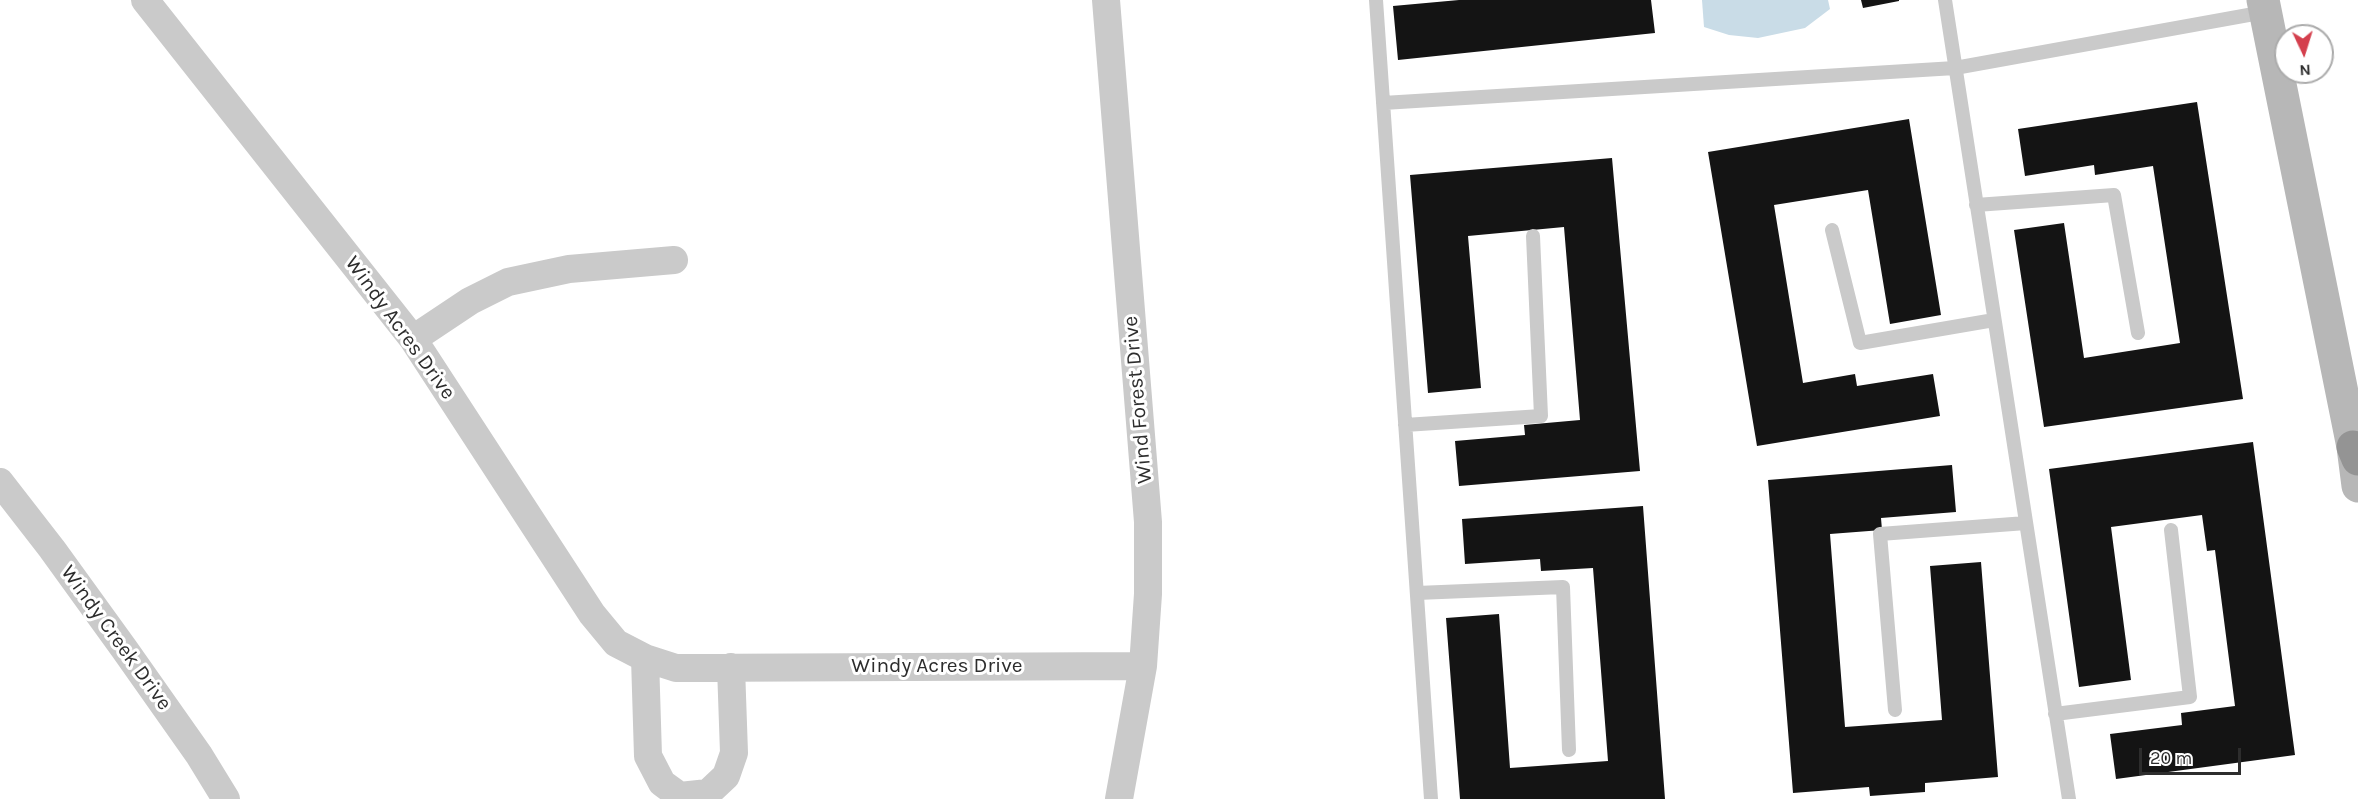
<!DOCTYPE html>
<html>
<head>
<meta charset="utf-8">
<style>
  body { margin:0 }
  #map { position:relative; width:2358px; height:799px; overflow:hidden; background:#fff; font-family:Karla,sans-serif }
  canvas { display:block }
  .north { position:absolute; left:2274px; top:24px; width:60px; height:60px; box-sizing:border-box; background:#fff; border:2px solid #ababab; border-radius:50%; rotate:176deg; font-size:16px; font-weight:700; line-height:24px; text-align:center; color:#2d2d2d }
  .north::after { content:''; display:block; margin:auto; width:21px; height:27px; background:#d43f4d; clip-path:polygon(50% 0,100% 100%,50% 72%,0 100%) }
  .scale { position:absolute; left:2139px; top:748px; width:102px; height:27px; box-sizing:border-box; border:3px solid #2d2d2d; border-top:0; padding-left:8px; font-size:18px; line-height:21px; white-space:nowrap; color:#2d2d2d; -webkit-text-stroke:4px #fff; paint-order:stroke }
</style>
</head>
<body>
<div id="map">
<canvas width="2358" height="799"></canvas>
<div class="north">N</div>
<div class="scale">20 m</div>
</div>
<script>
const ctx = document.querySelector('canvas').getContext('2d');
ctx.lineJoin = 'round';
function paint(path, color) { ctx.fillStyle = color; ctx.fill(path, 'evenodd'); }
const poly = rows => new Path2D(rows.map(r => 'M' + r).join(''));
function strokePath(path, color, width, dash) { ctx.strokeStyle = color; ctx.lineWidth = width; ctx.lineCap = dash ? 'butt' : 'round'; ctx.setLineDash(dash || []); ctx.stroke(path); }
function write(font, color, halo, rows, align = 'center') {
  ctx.font = font + ' Karla,sans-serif'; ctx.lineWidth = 6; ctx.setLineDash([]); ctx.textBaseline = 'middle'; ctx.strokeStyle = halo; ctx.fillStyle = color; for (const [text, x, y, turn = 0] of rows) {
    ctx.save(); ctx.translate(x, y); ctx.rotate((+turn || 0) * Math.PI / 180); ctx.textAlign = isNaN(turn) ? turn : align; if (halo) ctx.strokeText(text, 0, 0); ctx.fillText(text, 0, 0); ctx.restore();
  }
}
paint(poly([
  [1702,0,1828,0,1830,9,1805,28,1758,38,1729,35,1704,27]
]), '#c9dce7');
paint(poly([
  [1459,0,1651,0,1655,33,1398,60,1393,6],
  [1861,0,1899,0,1899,1,1863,8],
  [2197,102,2243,399,2044,427,2014,230,2064,223,2084,358,2180,343,2153,166,2095,175,2094,165,2025,176,2018,129],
  [1909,119,1941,315,1890,324,1868,190,1774,205,1803,383,1855,374,1857,386,1933,374,1940,416,1757,446,1708,152],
  [1612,158,1640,471,1459,486,1455,441,1525,435,1524,425,1580,420,1564,227,1468,236,1481,388,1428,393,1410,175],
  [2253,442,2295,755,2116,779,2110,734,2182,725,2181,713,2235,706,2215,550,2207,551,2202,515,2111,527,2131,680,2079,687,2049,469],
  [1952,465,1956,512,1881,518,1882,530,1830,534,1845,727,1942,720,1930,566,1981,562,1998,777,1925,783,1925,792,1870,796,1869,787,1793,793,1768,480],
  [1643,506,1665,799,1460,799,1446,618,1499,614,1510,768,1608,761,1593,568,1541,571,1540,559,1465,564,1462,519]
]), '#141414');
strokePath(poly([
  [1376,0,1431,799],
  [1945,0,2069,799],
  [1383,103,1955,68,2265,12],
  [1976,205,2114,195,2138,333],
  [1832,230,1860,343,1994,320],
  [1405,425,1541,416,1533,236],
  [1417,593,1563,587,1569,750],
  [1895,710,1880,534,2026,523],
  [2055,714,2190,697,2171,530]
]), '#cacaca', 14);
strokePath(poly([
  [145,0,413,339,592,614,616,643,645,658,676,668,1143,666],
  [1106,0,1148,522,1148,594,1143,666,1119,799],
  [413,339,470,301,508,282,569,269,674,260],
  [0,482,52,549,125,650,199,755,226,799],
  [645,658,648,756,662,783,680,796,708,793,726,776,734,753,731,667]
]), '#cacaca', 28);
strokePath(poly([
  [2263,0,2353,447,2358,486]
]), '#b7b7b7', 33);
strokePath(poly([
  [2353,447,2358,459]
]), '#949494', 33);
write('21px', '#2d2d2d', '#fff', [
  ["Windy Acres Drive",400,328,54],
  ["Wind Forest Drive",1138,400,-95],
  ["Windy Creek Drive",116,638,54],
  ["Windy Acres Drive",937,666]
]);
</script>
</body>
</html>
